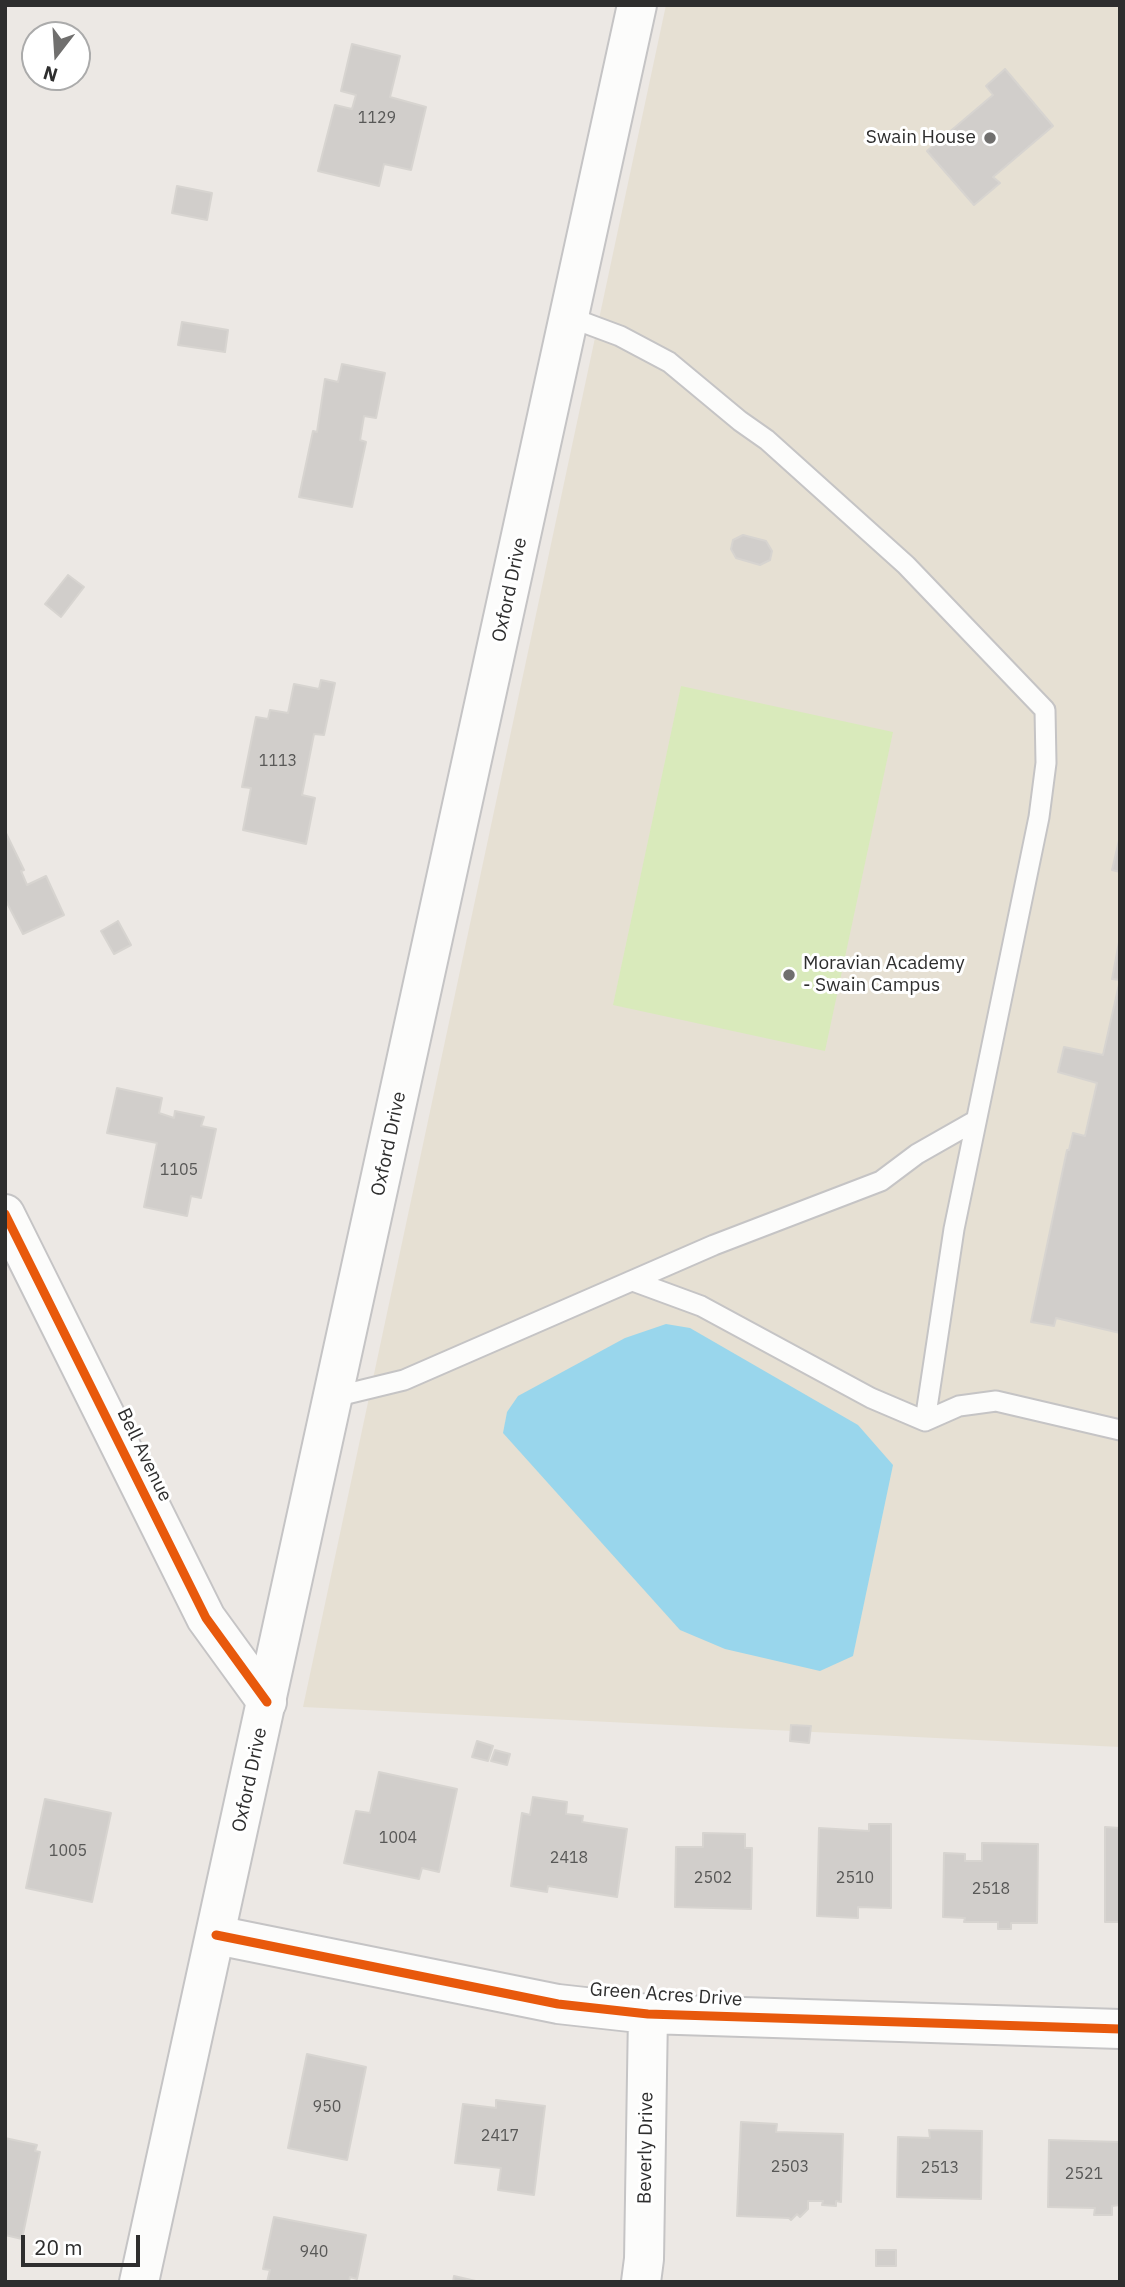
<!DOCTYPE html>
<html>
<head>
<meta charset="utf-8">
<style>
  body { margin:0 }
  #map { position:relative; width:1125px; height:2287px; overflow:hidden; background:#ece8e4; font-family:"IBM Plex Sans",sans-serif }
  canvas { display:block }
  .frame { position:absolute; inset:0; border:7px solid #2e2e2e; pointer-events:none }
  .north { position:absolute; left:21px; top:21px; width:70px; height:70px; box-sizing:border-box; background:#fff; border:2px solid #ababab; border-radius:50%; rotate:197deg; font-size:19px; font-weight:700; line-height:28px; text-align:center; color:#2e2e2e }
  .north::after { content:''; display:block; margin:auto; width:24px; height:32px; background:#706f6e; clip-path:polygon(50% 0,100% 100%,50% 72%,0 100%) }
  .scale { position:absolute; left:21px; top:2235px; width:119px; height:32px; box-sizing:border-box; border:4px solid #2e2e2e; border-top:0; padding-left:9px; font-size:21px; line-height:24px; white-space:nowrap; color:#2e2e2e; -webkit-text-stroke:5px #fff; paint-order:stroke }
</style>
</head>
<body>
<div id="map">
<canvas width="1125" height="2287"></canvas>
<div class="frame"></div>
<div class="north">N</div>
<div class="scale">20 m</div>
</div>
<script>
const ctx = document.querySelector('canvas').getContext('2d');
ctx.lineJoin = 'round';
function paint(path, color) { ctx.fillStyle = color; ctx.fill(path, 'evenodd'); }
const poly = rows => new Path2D(rows.map(r => 'M' + r).join(''));
function strokePath(path, color, width, dash) { ctx.strokeStyle = color; ctx.lineWidth = width; ctx.lineCap = dash ? 'butt' : 'round'; ctx.setLineDash(dash || []); ctx.stroke(path); }
function write(font, color, halo, rows, align = 'center') {
  ctx.font = font + ' "IBM Plex Sans",sans-serif'; ctx.lineWidth = 6; ctx.setLineDash([]); ctx.textBaseline = 'middle'; ctx.strokeStyle = halo; ctx.fillStyle = color; for (const [text, x, y, turn = 0] of rows) {
    ctx.save(); ctx.translate(x, y); ctx.rotate((+turn || 0) * Math.PI / 180); ctx.textAlign = isNaN(turn) ? turn : align; if (halo) ctx.strokeText(text, 0, 0); ctx.fillText(text, 0, 0); ctx.restore();
  }
}
paint(poly([
  [666,5,1120,5,1120,1747,303,1707]
]), '#e6e0d3');
paint(poly([
  [681,686,893,732,825,1051,613,1005]
]), '#d9eabb');
paint(poly([
  [666,1324,690,1328,858,1425,893,1465,853,1656,820,1671,725,1649,680,1630,503,1433,507,1412,518,1396,625,1338]
]), '#99d6ec');
const building = poly([
  [352,44,400,56,390,97,426,107,411,170,384,164,379,186,318,171,335,105,352,109,356,95,341,91,352,44],
  [1005,69,1053,126,993,177,1000,183,974,205,927,151,993,95,986,86,1005,69],
  [177,186,212,193,207,220,172,213,177,186],
  [182,322,228,330,225,352,178,345,182,322],
  [342,364,385,373,376,418,364,416,360,440,366,442,352,507,299,497,313,431,317,432,325,379,338,382,342,364],
  [743,535,766,541,772,551,770,560,760,565,736,558,731,549,733,540,743,535],
  [68,575,84,587,61,617,45,604,68,575],
  [321,680,335,683,324,735,314,734,302,795,315,798,306,844,243,830,251,788,242,787,256,717,268,719,270,710,288,713,294,684,319,689,321,680],
  [5,831,24,870,21,871,27,885,46,876,64,915,23,934,5,899,5,831],
  [1120,836,1120,872,1112,870,1120,836],
  [118,921,131,945,114,954,101,931,118,921],
  [1120,937,1120,1333,1056,1318,1054,1326,1031,1322,1067,1150,1069,1150,1073,1133,1085,1136,1097,1083,1058,1072,1064,1047,1103,1055,1120,980,1112,979,1120,937],
  [117,1088,162,1098,159,1113,174,1118,175,1111,204,1117,201,1126,216,1129,201,1198,191,1196,187,1216,144,1207,157,1143,107,1133,117,1088],
  [791,1725,811,1726,809,1743,790,1741,791,1725],
  [477,1741,493,1746,488,1761,472,1757,477,1741],
  [495,1750,510,1754,507,1765,491,1761,495,1750],
  [379,1772,457,1789,439,1872,422,1868,419,1879,344,1863,356,1811,370,1813,379,1772],
  [533,1797,567,1802,566,1814,583,1816,582,1822,627,1829,617,1897,548,1886,547,1892,511,1886,522,1813,530,1815,533,1797],
  [45,1799,111,1813,92,1902,26,1888,45,1799],
  [869,1824,891,1824,891,1908,858,1907,858,1918,817,1916,819,1828,869,1831,869,1824],
  [1105,1827,1120,1828,1120,1922,1105,1922,1105,1827],
  [703,1833,745,1834,745,1848,752,1848,751,1909,675,1907,676,1847,703,1847,703,1833],
  [982,1843,1038,1844,1037,1923,1011,1923,1011,1929,998,1929,998,1922,964,1922,965,1918,943,1917,944,1853,965,1854,965,1861,982,1861,982,1843],
  [307,2054,366,2067,347,2160,288,2148,307,2054],
  [496,2100,545,2106,534,2195,498,2190,501,2168,455,2163,463,2104,496,2108,496,2100],
  [741,2122,777,2124,776,2132,843,2134,841,2202,836,2201,836,2206,822,2205,823,2201,808,2201,808,2209,800,2217,797,2214,791,2220,789,2218,737,2216,741,2122],
  [929,2130,982,2131,981,2199,897,2197,898,2137,930,2138,929,2130],
  [5,2138,37,2145,35,2151,40,2152,22,2239,5,2235,5,2138],
  [1049,2140,1120,2142,1120,2205,1112,2206,1112,2215,1094,2215,1095,2208,1048,2207,1049,2140],
  [274,2217,366,2235,357,2279,350,2277,349,2282,267,2282,270,2270,263,2269,274,2217],
  [876,2250,896,2250,896,2266,876,2266,876,2250],
  [454,2276,480,2282,453,2282,454,2276]
]);
paint(building, '#d1cecb');
strokePath(building, '#d7d4d0', 2);
const service = poly([
  [569,317,620,336,669,362,740,421,767,440,906,565,1045,710,1046,763,1039,817,954,1229,925,1421],
  [633,1281,701,1306,871,1398,925,1421,959,1406,996,1401,1120,1430],
  [334,1397,404,1380,714,1245,881,1181,917,1154,975,1121]
]);
const minor = poly([
  [5,1214,206,1618,267,1702],
  [216,1935,558,2004,648,2014,1120,2029],
  [641,2282,644,2259,648,2014]
]);
const secondary = poly([
  [139,2282,637,5]
]);
strokePath(service, '#c5c4c5', 23);
strokePath(minor, '#c5c4c5', 42);
strokePath(secondary, '#c5c4c5', 42);
strokePath(service, '#fcfcfb', 19);
strokePath(minor, '#fcfcfb', 38);
strokePath(secondary, '#fcfcfb', 38);
strokePath(poly([
  [5,1214,206,1618,267,1702],
  [216,1935,558,2004,648,2014,1120,2029]
]), '#e8590c', 9);
for (const [x, y, r, color] of [
  [990,138,7,"#706f6e"],
  [789,975,7,"#706f6e"]
]) { const dot = new Path2D(); dot.arc(x, y, r, 0, 2 * Math.PI); ctx.fillStyle = color; ctx.fill(dot); strokePath(dot, '#fff', 2.5); }
write('16px', '#585857', null, [
  ["1129",377,118],
  ["1113",278,761],
  ["1105",179,1170],
  ["1004",398,1838],
  ["1005",68,1851],
  ["2418",569,1858],
  ["2502",713,1878],
  ["2510",855,1878],
  ["2518",991,1889],
  ["950",327,2107],
  ["2417",500,2136],
  ["2503",790,2167],
  ["2513",940,2168],
  ["2521",1084,2174],
  ["940",314,2252]
]);
write('19px', '#2e2e2e', '#fff', [
  ["Swain House",976,138],
  ["Moravian Academy",803,964,"left"],
  ["- Swain Campus",803,986,"left"]
], 'right');
write('19px', '#2e2e2e', '#fff', [
  ["Oxford Drive",510,590,-78],
  ["Oxford Drive",389,1144,-78],
  ["Bell Avenue",144,1455,64],
  ["Oxford Drive",250,1780,-78],
  ["Green Acres Drive",666,1995,4],
  ["Beverly Drive",646,2148,-89]
]);
</script>
</body>
</html>
